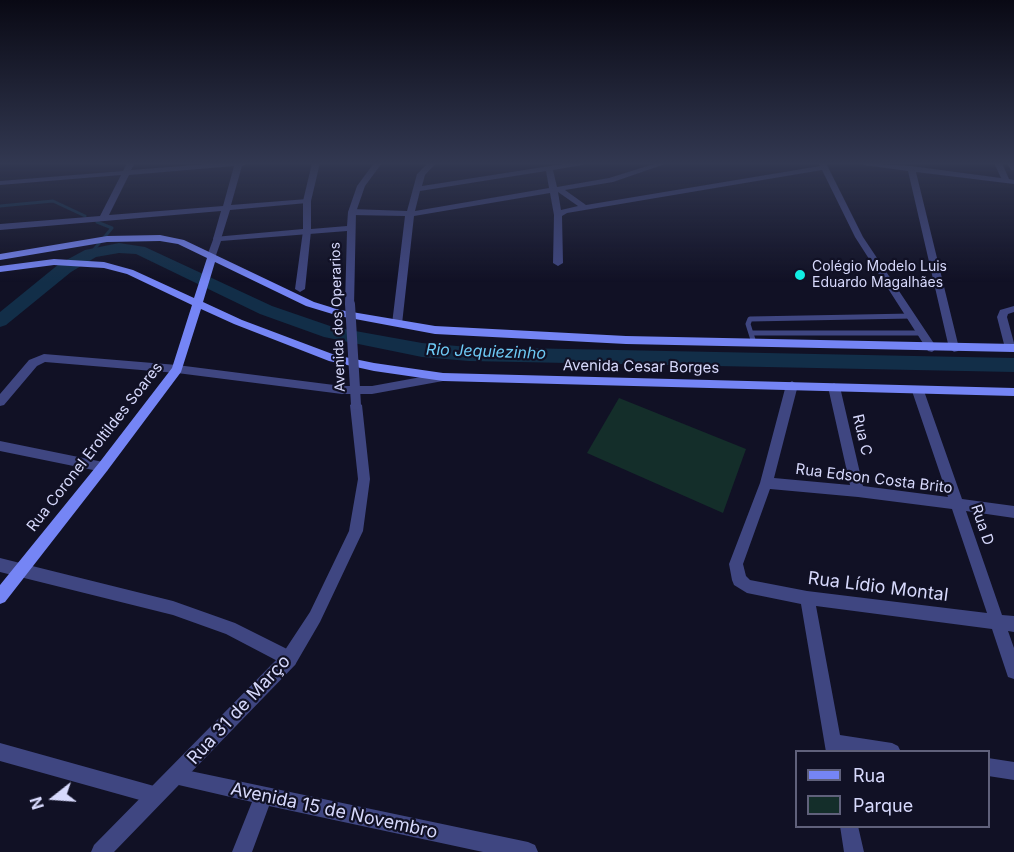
<!DOCTYPE html>
<html>
<head>
<meta charset="utf-8">
<style>
  body { margin:0 }
  #map { position:relative; width:1014px; height:852px; overflow:hidden; background:#111125; font-family:Inter,sans-serif }
  canvas { display:block }
  .legend { position:absolute; left:795px; top:750px; width:195px; height:78px; box-sizing:border-box; background:#111125; border:2px solid #60617b; margin:0; padding:8px 10px; list-style:none; font-size:18px; color:#d7d9fc }
  .legend li { display:flex; align-items:center; gap:12px; height:30px }
  .legend b { width:30px; border:2px solid #60617b }
  .north { position:absolute; left:24px; top:768px; width:60px; height:60px; -webkit-text-stroke:4px #111125; paint-order:stroke; rotate:253deg; font-size:16px; font-weight:700; line-height:24px; text-align:center; color:#d7d9fc }
  .north::after { content:''; display:block; margin:auto; width:21px; height:27px; background:#d7d9fc; clip-path:polygon(50% 0,100% 100%,50% 72%,0 100%) }
</style>
</head>
<body>
<div id="map">
<canvas width="1014" height="852"></canvas>
<ul class="legend">
<li><b style="height:8px;background:#7585f5"></b>Rua</li>
<li><b style="height:16px;background:#142e2a"></b>Parque</li>
</ul>
<div class="north">N</div>
</div>
<script>
const ctx = document.querySelector('canvas').getContext('2d');
ctx.lineJoin = 'round';
function paint(path, color) { ctx.fillStyle = color; ctx.fill(path, 'evenodd'); }
const poly = rows => new Path2D(rows.map(r => 'M' + r).join(''));
function strokePath(path, color, width, dash) { ctx.strokeStyle = color; ctx.lineWidth = width; ctx.lineCap = dash ? 'butt' : 'round'; ctx.setLineDash(dash || []); ctx.stroke(path); }
function write(font, color, halo, rows, align = 'center') {
  ctx.font = font + ' Inter,sans-serif'; ctx.lineWidth = 4.5; ctx.setLineDash([]); ctx.textBaseline = 'middle'; ctx.strokeStyle = halo; ctx.fillStyle = color; for (const [text, x, y, turn = 0] of rows) {
    ctx.save(); ctx.translate(x, y); ctx.rotate((+turn || 0) * Math.PI / 180); ctx.textAlign = isNaN(turn) ? turn : align; if (halo) ctx.strokeText(text, 0, 0); ctx.fillText(text, 0, 0); ctx.restore();
  }
}
paint(poly([
  [619,398,746,449,723,513,587,453]
]), '#142e2a');
strokePath(poly([
  [0,206,53,201,85,216],
  [91,253,112,228,97,222]
]), '#122e48', 3);
paint(poly([
  [119,243,145,247,272,306,333,327,422,343,469,347,1014,358,1014,372,469,361,422,357,324,337,260,314,136,254,119,253,96,257,71,272,6,325,0,327,0,312,59,264,85,250,119,243]
]), '#122e48');
strokePath(poly([
  [751,333,923,333],
  [754,343,748,324,750,319,912,316]
]), '#3f4681', 5);
paint(poly([
  [127,163,135,163,131,170,220,163,249,163,242,166,231,205,307,199,311,201,307,203,230,210,221,239,217,242,213,239,221,211,0,230,0,224,100,216,121,175,0,185,0,181,123,171,127,163],
  [234,166,223,206,109,215,129,175,234,166],
  [428,163,436,163,425,175,422,186,569,163,586,163,582,165,553,170,557,187,609,178,657,163,668,163,613,182,565,190,586,205,820,166,818,163,826,163,863,237,937,348,932,352,928,351,855,237,822,170,567,213,562,216,563,263,558,266,553,263,554,215,550,193,414,216,402,324,401,326,393,326,392,324,405,216,352,215,348,212,352,209,407,211,417,174,428,163],
  [546,171,549,188,415,211,420,191,546,171],
  [558,192,578,206,561,210,558,192],
  [860,163,911,166,1001,178,994,163,1002,163,1009,179,1014,180,1014,184,916,172,959,348,958,351,954,352,949,348,908,171,864,165,860,163],
  [1007,163,1014,163,1014,170,1011,170,1007,163],
  [307,228,311,231,305,289,300,292,295,289,303,231,307,228],
  [1014,306,1014,312,1008,314,1007,317,1014,343,1014,350,1010,352,1005,348,997,317,1000,310,1014,306],
  [44,354,177,365,342,386,372,386,443,373,449,377,443,381,372,394,342,394,177,373,45,362,37,366,4,405,0,406,0,394,29,360,44,354],
  [792,381,798,385,774,478,850,485,828,387,834,383,840,387,863,486,948,497,912,391,918,387,924,391,962,499,1014,506,1014,518,966,511,1002,615,1014,616,1014,632,1008,631,1014,648,1014,679,1008,677,992,629,816,606,840,735,892,743,898,746,901,752,826,752,801,604,747,593,734,585,732,580,729,564,760,483,786,385,792,381],
  [770,489,858,497,952,509,987,613,807,591,750,580,746,576,743,564,770,489],
  [0,441,103,462,107,463,109,467,107,471,103,472,0,451,0,441],
  [0,558,173,601,235,623,295,653,297,659,295,665,289,667,226,634,173,615,0,572,0,558],
  [0,743,154,786,160,789,163,795,160,801,154,804,0,761,0,743],
  [988,758,1014,762,1014,780,988,776,988,758],
  [176,768,528,842,535,845,538,852,483,852,269,806,252,852,232,852,252,802,170,783,167,777,170,771,176,768],
  [840,826,858,826,864,852,844,852,840,826]
]), '#3f4681');
paint(poly([
  [312,163,320,163,311,201,311,229,347,226,348,212,357,186,374,163,382,163,365,186,356,212,354,306,346,306,345,304,347,231,221,241,215,258,212,259,207,256,214,237,303,229,303,201,312,163],
  [356,401,362,405,370,479,363,531,320,622,295,665,114,852,91,852,94,845,283,653,310,612,349,531,358,479,350,405,356,401]
]), '#3f4681');
paint(poly([
  [160,235,184,240,314,302,340,310,435,326,626,336,1014,344,1014,352,626,344,435,334,339,316,306,306,215,262,203,302,242,320,335,355,374,363,443,373,1014,388,1014,396,443,381,374,371,329,361,234,324,201,309,181,372,107,471,5,602,0,604,0,585,99,463,172,368,192,305,127,274,104,268,54,265,0,272,0,266,54,259,104,262,133,270,194,298,207,258,178,244,160,241,107,242,0,260,0,254,107,236,160,235]
]), '#7585f5');
strokePath(poly([
  [350,304,356,405]
]), '#3f4681', 10);
const sky = ctx.createLinearGradient(0, 0, 0, 282);
sky.addColorStop(0, '#090914');
sky.addColorStop(0.58, '#323851');
sky.addColorStop(1, '#32385100');
ctx.fillStyle = sky;
ctx.fillRect(0, 0, 1014, 282);
for (const [x, y, r, color] of [
  [800,275,6,"#11eee3"]
]) { const dot = new Path2D(); dot.arc(x, y, r, 0, 2 * Math.PI); ctx.fillStyle = color; ctx.fill(dot); strokePath(dot, '#111125', 2); }
write('14px', '#d7d9fc', '#111125', [
  ["Colégio Modelo Luis",812,267],
  ["Eduardo Magalhães",812,283]
], 'left');
write('14px', '#d7d9fc', '#111125', [
  ["Avenida dos Operarios",338,317,-92]
]);
write('15px', '#d7d9fc', '#111125', [
  ["Avenida Cesar Borges",641,367,1],
  ["Rua C",862,435,77],
  ["Rua Coronel Eroltildes Soares",95,447,-52],
  ["Rua Edson Costa Brito",874,479,7],
  ["Rua D",982,525,71]
]);
write('italic 16px', '#6dcaf5', '#111125', [
  ["Rio Jequiezinho",486,352,2]
]);
write('18px', '#d7d9fc', '#111125', [
  ["Rua Lídio Montal",878,587,7],
  ["Rua 31 de Março",239,710,-47],
  ["Avenida 15 de Novembro",334,811,12]
]);
</script>
</body>
</html>
